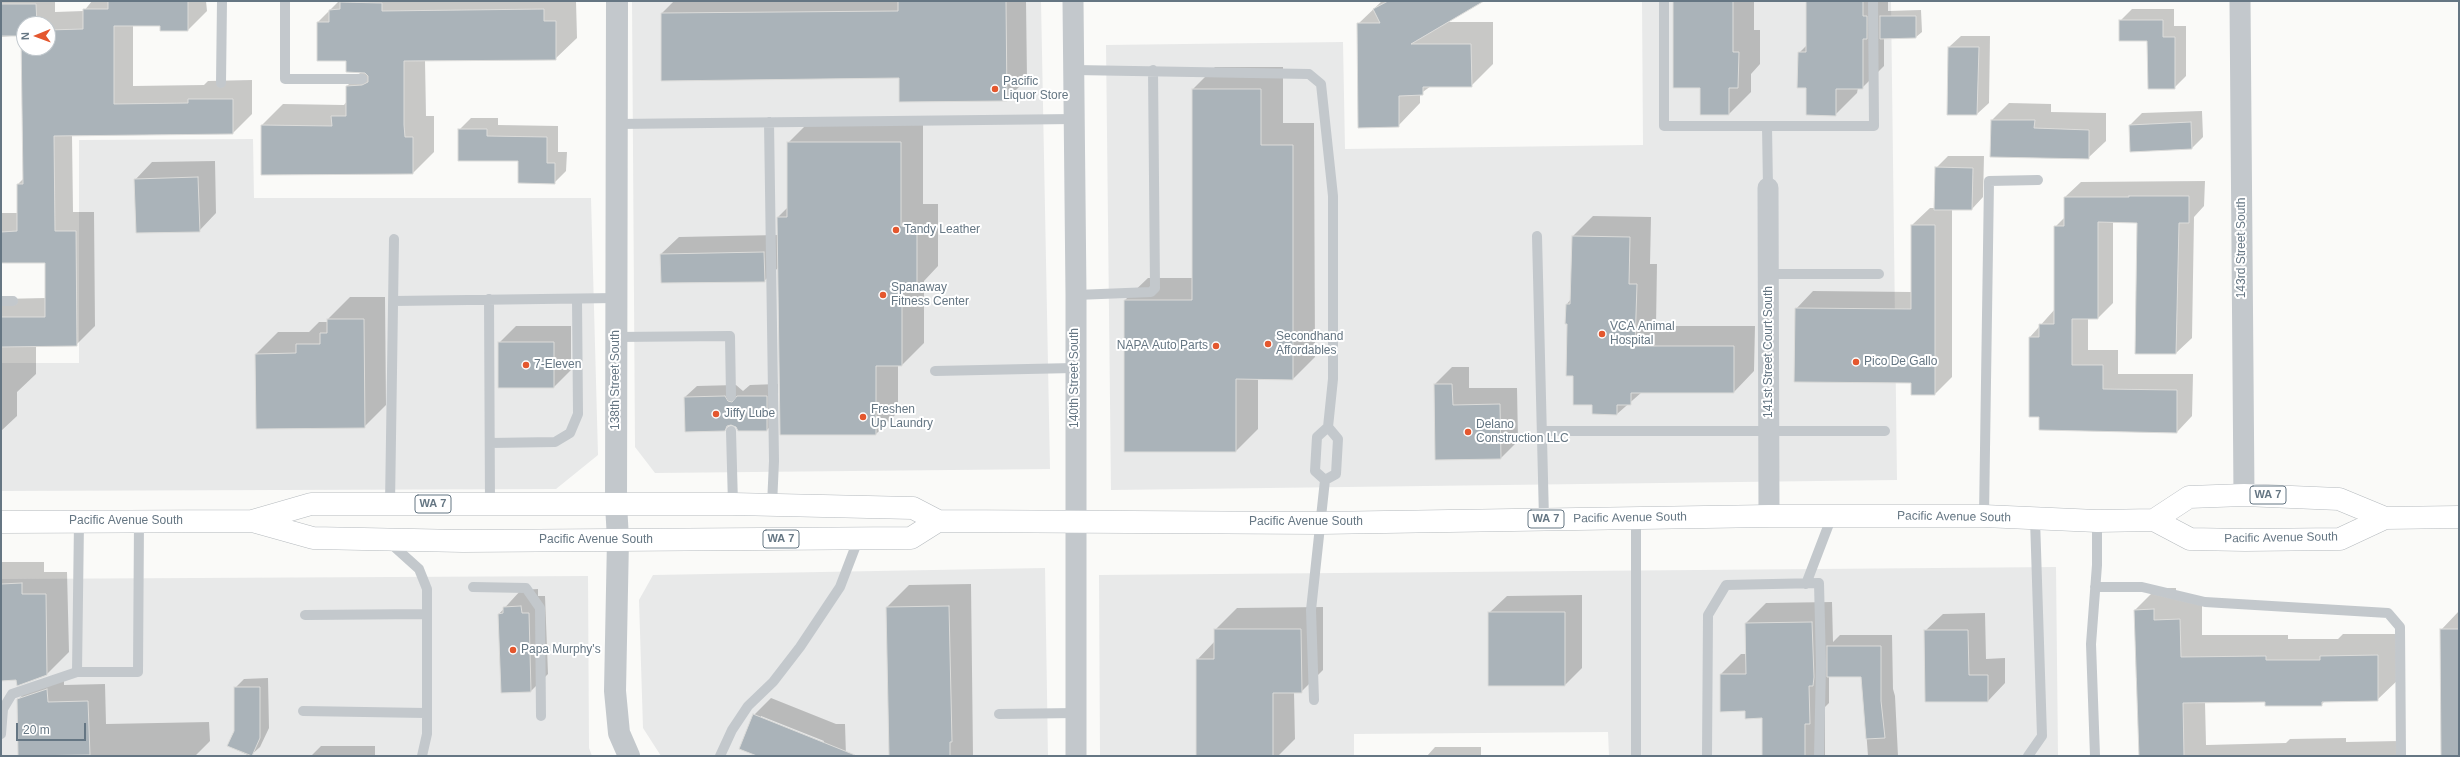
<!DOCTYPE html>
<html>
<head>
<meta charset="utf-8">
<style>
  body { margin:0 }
  #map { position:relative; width:2460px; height:757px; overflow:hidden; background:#fafaf8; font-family:Helvetica,sans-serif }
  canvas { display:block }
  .frame { position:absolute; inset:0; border:2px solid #657683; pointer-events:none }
  .north { position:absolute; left:16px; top:16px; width:40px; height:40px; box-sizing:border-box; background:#fff; border:1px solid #c1c8cd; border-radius:50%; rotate:269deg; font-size:11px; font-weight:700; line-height:16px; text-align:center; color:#657683 }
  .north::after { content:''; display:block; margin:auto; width:14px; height:18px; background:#e4572e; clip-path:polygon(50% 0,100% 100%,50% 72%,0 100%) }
  .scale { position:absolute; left:16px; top:723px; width:70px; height:18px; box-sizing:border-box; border:2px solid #657683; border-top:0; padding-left:5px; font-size:12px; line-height:14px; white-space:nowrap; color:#657683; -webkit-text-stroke:3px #fff; paint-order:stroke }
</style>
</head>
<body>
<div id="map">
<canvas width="2460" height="757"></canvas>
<div class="frame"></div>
<div class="north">N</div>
<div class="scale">20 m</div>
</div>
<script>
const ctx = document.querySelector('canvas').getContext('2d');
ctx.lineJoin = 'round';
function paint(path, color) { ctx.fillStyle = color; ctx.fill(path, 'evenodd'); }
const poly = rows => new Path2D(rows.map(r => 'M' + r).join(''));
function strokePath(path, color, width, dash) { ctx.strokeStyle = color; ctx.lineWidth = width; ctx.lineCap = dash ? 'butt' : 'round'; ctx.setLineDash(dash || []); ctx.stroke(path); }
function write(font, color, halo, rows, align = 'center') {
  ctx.font = font + ' Helvetica,sans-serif'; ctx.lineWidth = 4; ctx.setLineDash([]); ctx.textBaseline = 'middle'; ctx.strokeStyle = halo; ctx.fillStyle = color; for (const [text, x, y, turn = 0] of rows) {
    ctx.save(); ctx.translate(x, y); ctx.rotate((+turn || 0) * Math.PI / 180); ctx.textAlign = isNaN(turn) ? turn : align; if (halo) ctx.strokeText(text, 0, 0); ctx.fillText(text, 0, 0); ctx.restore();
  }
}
paint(poly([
  [632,1,1041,1,1050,469,655,473,635,447],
  [1642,1,1891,1,1897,480,1111,490,1106,45,1343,42,1345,149,1643,145],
  [253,139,254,198,591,198,598,455,556,489,1,491,1,363,79,363,79,140],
  [2056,567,2058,756,1609,756,1608,732,1354,734,1354,756,1100,756,1099,575],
  [1045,568,1048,756,661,756,643,728,639,600,653,575],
  [588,576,589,748,592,756,1,756,1,579]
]), '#e8e9e9');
paint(poly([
  [1,1,55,1,55,12,84,11,92,1,206,1,207,11,188,30,161,25,133,25,133,86,204,85,208,81,252,80,252,114,233,133,72,135,73,212,94,212,95,326,76,345,36,345,36,374,17,392,17,416,1,431,1,299,46,298,46,262,1,262,1,213,18,213,18,184,24,178,22,35,1,37],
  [24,24,48,24,48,48,24,48],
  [339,1,361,1,347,3,394,1,576,1,577,38,555,59,425,60,426,116,434,116,434,152,413,173,262,125,283,104,344,105,347,101,347,86,361,72,347,60,318,22],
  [674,1,1026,1,1027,79,1006,100,900,77,662,80,662,13],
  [1476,1,1446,22,1493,22,1493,64,1471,86,1431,86,1420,94,1420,103,1398,126,1358,24,1382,1],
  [1674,1,1754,1,1754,30,1760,30,1760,64,1751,74,1751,92,1729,114,1701,87],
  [1807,1,1888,1,1888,11,1921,10,1922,32,1916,37,1884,38,1884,66,1862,88,1858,88,1857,93,1835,115,1807,87,1799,53,1807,45],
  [2132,9,2174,9,2174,26,2186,26,2186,76,2174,88,2148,40,2120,21],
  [1961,36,1990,36,1989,103,1977,114,1949,47],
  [1215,67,1283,67,1283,123,1314,123,1315,357,1293,379,1258,379,1258,429,1236,451,1125,451,1125,300,1148,278,1193,278,1193,89],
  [2009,103,2051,104,2051,112,2106,113,2106,141,2088,158,1992,120],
  [2202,111,2203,137,2192,148,2130,125,2142,113],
  [471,118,498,118,498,125,558,126,558,152,567,152,566,171,554,183,519,160,459,130],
  [923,120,923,204,938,204,938,266,924,281,924,343,902,365,898,365,898,412,876,434,779,267,764,281,662,282,661,254,679,237,778,235,778,217,788,207,788,143,810,121],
  [1948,156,1984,156,1983,197,1972,209,1952,209,1952,377,1935,394,1796,309,1813,291,1912,292,1912,225,1930,208,1935,208,1936,168],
  [215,161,216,213,199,231,135,180,152,162],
  [2205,181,2204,206,2194,217,2192,338,2176,353,2138,222,2113,222,2113,303,2098,318,2088,318,2088,350,2118,350,2118,374,2193,374,2192,416,2177,432,2040,416,2030,337,2055,309,2055,227,2065,217,2065,197,2081,182],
  [1593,216,1651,217,1650,264,1657,264,1656,326,1755,326,1754,371,1734,392,1642,392,1617,414,1593,404,1574,375,1567,304,1571,299,1573,236],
  [350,297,385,297,386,405,364,427,256,354,278,332,309,332,319,322,328,322,328,319],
  [516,326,571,326,571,370,554,387,499,343],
  [1452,367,1469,367,1469,388,1517,388,1518,441,1501,458,1436,459,1435,384],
  [778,384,778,418,767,430,737,427,731,423,724,430,685,397,697,386,736,385,743,391,750,385],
  [1,562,44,562,44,572,67,572,69,652,47,674,1,680],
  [971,584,973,756,890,756,887,607,909,585],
  [2157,588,2176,588,2176,598,2202,598,2202,635,2288,635,2288,639,2338,639,2343,634,2399,634,2400,678,2377,700,2325,701,2321,705,2266,701,2205,702,2206,745,2286,743,2290,739,2346,738,2346,742,2400,741,2401,756,2139,756,2139,678,2136,678,2135,610],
  [538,589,538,596,545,596,548,674,531,691,499,614,521,590],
  [1582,595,1582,668,1565,685,1489,613,1507,596],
  [1832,602,1833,642,1840,635,1892,635,1893,689,1895,696,1898,756,1868,756,1862,676,1829,676,1829,703,1825,707,1825,756,1763,756,1763,717,1746,710,1721,674,1741,654,1747,654,1746,623,1766,603],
  [1323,607,1323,670,1301,692,1294,692,1295,739,1278,756,1197,756,1197,660,1215,641,1215,630,1237,608],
  [2459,611,2459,756,2442,756,2441,630],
  [1985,613,1986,659,2005,658,2005,683,1988,701,1926,701,1925,631,1943,614],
  [64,673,64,685,105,684,106,724,209,722,210,741,195,756,88,756,87,754,18,700,35,682],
  [268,678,269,728,260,747,250,756,228,746,235,731,235,688,244,679],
  [771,698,836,724,845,724,846,756,759,756,754,715],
  [761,716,824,741,823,743,761,719],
  [321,746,375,746,375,755,390,756,305,756,311,756],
  [1435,747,1481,747,1481,756,1427,756]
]), '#0003');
const building = poly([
  [108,1,188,1,188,31,160,31,160,26,114,26,114,104,188,103,188,99,233,99,233,134,54,136,55,231,76,231,77,346,1,347,1,317,45,317,45,263,1,263,1,232,17,231,17,184,23,184,21,36,1,36,1,4,36,4,37,24,24,24,24,48,48,48,48,30,83,29,83,9,108,9,108,1],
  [898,1,1006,1,1007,101,899,102,899,78,661,81,661,13,898,11,898,1],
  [1388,1,1484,1,1411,44,1471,44,1472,87,1423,87,1423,95,1399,96,1399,127,1358,128,1357,23,1380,23,1373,9,1388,1],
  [1673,1,1733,1,1733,52,1739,52,1738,88,1729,88,1729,115,1700,115,1700,88,1673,88,1673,1],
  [1806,1,1863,1,1863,16,1867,16,1867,39,1863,39,1863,89,1836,89,1836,116,1806,115,1806,88,1797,88,1798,52,1806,52,1806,1],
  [340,2,382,3,382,11,544,9,544,21,556,21,556,60,404,61,404,125,405,137,413,137,413,174,261,175,261,125,332,126,331,116,346,116,346,86,362,85,368,82,368,76,365,73,346,72,346,61,317,61,317,22,329,22,329,10,340,9,340,2],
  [1880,16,1916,16,1916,38,1880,39,1880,16],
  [2119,20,2163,20,2163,37,2175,37,2175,89,2148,89,2147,41,2119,41,2119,20],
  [1948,47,1979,47,1977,115,1947,115,1948,47],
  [1192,89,1261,89,1261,145,1293,145,1293,380,1236,379,1236,452,1124,452,1124,300,1192,300,1192,89],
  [1991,120,2035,120,2034,128,2089,130,2089,159,1990,157,1991,120],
  [2191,122,2192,149,2130,152,2129,125,2191,122],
  [458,129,487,129,487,136,547,137,547,163,555,163,555,184,518,183,518,161,458,161,458,129],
  [787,142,901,142,901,226,917,226,917,289,902,289,902,366,876,366,876,435,780,435,777,217,787,217,787,142],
  [1935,167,1973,168,1972,210,1934,210,1935,167],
  [198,177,200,232,136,233,134,179,198,177],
  [2129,196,2189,196,2189,223,2179,223,2176,354,2135,354,2137,223,2098,222,2098,319,2072,319,2072,365,2103,365,2103,389,2177,390,2177,433,2039,430,2039,417,2029,417,2029,337,2039,337,2039,324,2054,324,2054,226,2064,226,2064,197,2129,197,2129,196],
  [1911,225,1935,225,1935,395,1911,395,1911,383,1794,382,1795,308,1911,309,1911,225],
  [1572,236,1630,237,1629,284,1637,284,1635,346,1734,346,1734,393,1631,393,1631,405,1617,405,1617,415,1592,414,1592,405,1573,405,1573,376,1566,376,1567,324,1565,324,1566,304,1570,304,1572,236],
  [764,252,765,282,661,283,660,254,764,252],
  [327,319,364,319,365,428,256,429,255,354,296,353,296,344,320,344,320,333,327,333,327,319],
  [498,342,554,342,554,388,498,388,498,342],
  [1434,384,1452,384,1453,405,1500,404,1501,459,1435,460,1434,384],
  [725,396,728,401,732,402,737,396,767,396,767,431,738,431,736,427,731,425,727,426,725,431,685,432,684,397,725,396],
  [22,583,22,594,46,594,47,675,17,686,16,680,1,681,1,584,22,583],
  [521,606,522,613,529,613,531,692,501,693,498,614,503,613,503,607,521,606],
  [949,606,952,742,950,742,950,756,889,756,886,607,949,606],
  [2154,609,2154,620,2180,619,2181,657,2266,656,2266,660,2320,660,2320,656,2378,655,2378,701,2322,702,2322,706,2265,706,2265,702,2183,703,2184,756,2139,756,2134,610,2154,609],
  [1488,612,1565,612,1565,686,1488,686,1488,612],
  [1812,622,1814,677,1813,686,1809,686,1810,724,1805,724,1805,756,1762,756,1762,718,1745,719,1745,711,1720,712,1720,674,1746,674,1745,623,1812,622],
  [1214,629,1301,629,1302,693,1273,693,1273,756,1196,756,1196,659,1214,659,1214,629],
  [2440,629,2459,629,2459,756,2441,756,2440,629],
  [1924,630,1968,630,1969,675,1988,675,1988,702,1925,702,1924,630],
  [1827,646,1881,646,1881,701,1885,738,1866,739,1861,677,1827,677,1827,646],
  [234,687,260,687,260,738,252,756,227,746,234,731,234,687],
  [47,689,48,702,88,701,90,755,18,756,17,699,47,689],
  [753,714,855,755,855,756,757,756,739,749,753,714]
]);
paint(building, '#aab3b9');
strokePath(building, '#dcdcda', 1);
const primary = poly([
  [2154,520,2189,497,2244,495,2339,499,2385,518,2459,517],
  [252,521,313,538,463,541,911,538,938,521],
  [1,522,252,521,311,504,733,504,913,508,938,521,1321,523,1769,516,1984,516,2097,521,2154,520,2190,539,2245,540,2340,539,2385,518]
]);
strokePath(primary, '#b5babe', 23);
strokePath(poly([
  [285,1,285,79,362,79],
  [1664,1,1664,126,1874,126,1873,1],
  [1075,70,1309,74,1321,84,1333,196,1333,379,1328,427],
  [221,83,222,1],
  [769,122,774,461,772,505],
  [617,124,1075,119],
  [1767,126,1768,188],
  [1537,236,1544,519],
  [1768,274,1879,274],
  [1076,295,1151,292,1155,288,1153,70],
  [489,299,490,504],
  [1,301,13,301],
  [394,301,616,298],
  [616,337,730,336,731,396],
  [935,371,1074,368],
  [1328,427,1338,439,1336,474,1325,480,1315,471,1317,437,1328,427],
  [731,431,733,504],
  [1543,431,1885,431],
  [490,443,555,442,570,433,578,414,577,299],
  [390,504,394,239],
  [1984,516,1989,181,2038,180],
  [389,542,419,569,427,589,427,734,422,756],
  [1806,584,1832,516],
  [473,587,526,588,540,608,541,716],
  [2095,587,2142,587,2205,602,2388,613,2400,627,2401,756],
  [305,615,427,614],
  [77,672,79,522],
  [1314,700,1311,610,1325,480],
  [303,711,426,713],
  [999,714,1076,713],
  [1,734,3,709,12,694,77,672,138,672,139,521],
  [720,756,732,730,748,706,773,682,800,647,840,587,858,540],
  [1636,756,1636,518],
  [1707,756,1708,615,1726,585,1819,583,1821,665,1819,756],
  [2028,756,2042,736,2035,519],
  [2095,756,2091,644,2097,565,2097,521]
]), '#c3c8cc', 10);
strokePath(poly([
  [1073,1,1076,295,1076,756],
  [2240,1,2244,495],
  [1768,188,1769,516]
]), '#c3c8cc', 21);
strokePath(poly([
  [617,1,616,504,618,539,615,691,619,733,629,756]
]), '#c3c8cc', 22);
strokePath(primary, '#fff', 22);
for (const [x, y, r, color] of [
  [995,89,4,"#e4572e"],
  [896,230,4,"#e4572e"],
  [883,295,4,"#e4572e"],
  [1602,334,4,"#e4572e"],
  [1268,344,4,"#e4572e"],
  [1216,346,4,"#e4572e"],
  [1856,362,4,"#e4572e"],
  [526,365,4,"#e4572e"],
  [716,414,4,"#e4572e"],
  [863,417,4,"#e4572e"],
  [1468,432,4,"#e4572e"],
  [513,650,4,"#e4572e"]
]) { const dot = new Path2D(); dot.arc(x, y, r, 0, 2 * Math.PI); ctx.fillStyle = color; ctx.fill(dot); strokePath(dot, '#fff', 1.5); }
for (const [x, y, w] of [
  [2268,495,36],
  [433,504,36],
  [1546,519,36],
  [781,539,36]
]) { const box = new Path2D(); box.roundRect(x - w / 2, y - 9, w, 18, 3); ctx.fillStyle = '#fff'; ctx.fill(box); strokePath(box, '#657683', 1); }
write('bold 11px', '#657683', null, [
  ["WA 7",2268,495],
  ["WA 7",433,504],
  ["WA 7",1546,519],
  ["WA 7",781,539]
]);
write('12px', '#657683', '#fff', [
  ["Pacific",1003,82],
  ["Liquor Store",1003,96],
  ["Tandy Leather",904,230],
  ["Spanaway",891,288],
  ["Fitness Center",891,302],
  ["VCA Animal",1610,327],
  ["Hospital",1610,341],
  ["Secondhand",1276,337],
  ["Affordables",1276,351],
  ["NAPA Auto Parts",1208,346,"right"],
  ["Pico De Gallo",1864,362],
  ["7-Eleven",534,365],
  ["Freshen",871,410],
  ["Up Laundry",871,424],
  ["Jiffy Lube",724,414],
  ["Delano",1476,425],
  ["Construction LLC",1476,439],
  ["Papa Murphy's",521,650]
], 'left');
write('12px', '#657683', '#fff', [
  ["143rd Street South",2242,248,-90],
  ["141st Street Court South",1769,352,-90],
  ["140th Street South",1075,378,-90],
  ["138th Street South",616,380,-90],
  ["Pacific Avenue South",1954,517,1],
  ["Pacific Avenue South",1630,518,-1],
  ["Pacific Avenue South",126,521],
  ["Pacific Avenue South",1306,522],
  ["Pacific Avenue South",2281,538,-1],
  ["Pacific Avenue South",596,540]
]);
</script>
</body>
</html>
